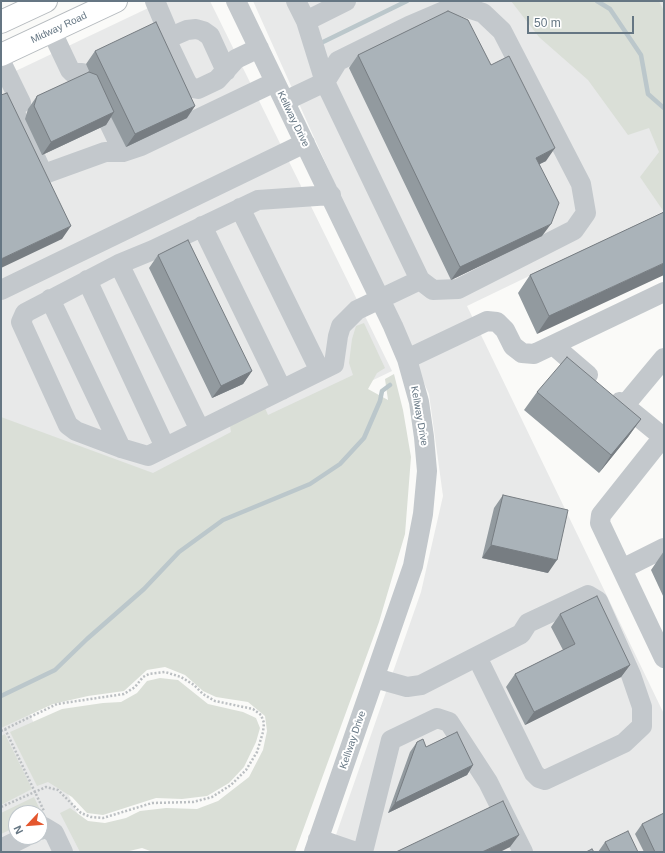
<!DOCTYPE html>
<style>
body{margin:0}
#map{position:relative;width:665px;height:853px;overflow:hidden;background:#fafaf8;font-family:Helvetica,sans-serif}
canvas{display:block}
.frame{position:absolute;inset:0;border:2px solid #657683;pointer-events:none}
.north{position:absolute;left:8px;top:805px;width:40px;height:40px;box-sizing:border-box;background:#fff;border:1px solid #c1c8cd;border-radius:50%;rotate:244deg;font-size:11px;font-weight:700;line-height:16px;text-align:center;color:#657683}
.north::after{content:'';display:block;margin:auto;width:14px;height:18px;background:#e4572e;clip-path:polygon(50% 0,100% 100%,50% 72%,0 100%)}
.scale{position:absolute;left:527px;top:16px;width:107px;height:18px;box-sizing:border-box;border:2px solid #657683;border-top:0;padding-left:5px;font-size:12px;line-height:14px;white-space:nowrap;color:#657683;-webkit-text-stroke:3px #fff;paint-order:stroke}
</style>
<div id="map">
<canvas width="665" height="853"></canvas>
<div class="frame"></div>
<div class="north">N</div>
<div class="scale">50 m</div>
</div>
<script>
const context = document.querySelector('canvas').getContext('2d');
context.lineJoin = 'round';
function paint(path, color) {
  context.fillStyle = color;
  context.fill(path, 'evenodd');
}
function toPath(rows) {
  const path = new Path2D();
  for (const r of rows) {
    path.moveTo(r[0], r[1]);
    for (let i = 2; i < r.length; i += 2) path.lineTo(r[i], r[i + 1]);
  }
  return path;
}
function strokePath(path, color, width, dash) {
  context.strokeStyle = color;
  context.lineWidth = width;
  context.lineCap = dash ? 'butt' : 'round';
  context.setLineDash(dash || []);
  context.stroke(path);
}
function drawText(font, color, halo, rows, align = 'center') {
  context.font = font + ' Helvetica,sans-serif';
  context.lineWidth = 4;
  context.setLineDash([]);
  context.textBaseline = 'middle';
  context.strokeStyle = halo;
  context.fillStyle = color;
  for (const [text, x, y, turn = 0] of rows) {
    context.save();
    context.translate(x, y);
    context.rotate((+turn || 0) * Math.PI / 180);
    context.textAlign = isNaN(turn) ? turn : align;
    if (halo) context.strokeText(text, 0, 0);
    context.fillText(text, 0, 0);
    context.restore();
  }
}
paint(toPath([
 [163,1,210,1,392,371,1,559,1,78],
 [253,1,664,1,664,211,467,306,664,714,664,852,330,852,421,592,443,496,429,394],
 [1,655,96,852,1,852],
 [16,813,40,813,40,837,16,837]
]), '#e8e9e9');
paint(toPath([
 [511,1,659,1,664,11,664,212,640,177,659,152,649,128,628,135,588,80,539,37],
 [364,323,385,368,377,373,368,389,388,400,385,379,394,374,403,410,411,457,405,534,379,622,295,852,153,852,142,848,125,852,80,852,60,813,70,808,88,821,105,823,126,818,140,811,166,808,197,809,218,801,249,777,263,750,267,731,265,716,248,702,216,697,203,691,185,675,165,667,147,670,124,691,88,696,53,704,1,728,1,417,153,473,231,432,230,426,265,408,268,415,353,375,349,363,352,339,356,326],
 [160,678,178,680,208,704,243,712,256,718,260,728,256,742,244,767,229,783,207,796,182,799,156,798,103,815,87,813,72,797,48,782,37,786,10,732,62,709,103,703,121,702,137,693,147,681],
 [5,734,32,789,1,805,1,736],
 [34,797,42,814,16,813,16,827,1,834,1,813]
]), '#dadfd7');
strokePath(toPath([
 [597,1,610,9,641,55,648,94,664,108],
 [323,42,407,1],
 [1,696,55,670,87,639,144,589,179,552,223,520,310,484,340,464,364,438,380,401,382,391,390,385]
]), '#bbc7cb', 4.5);
const major = toPath([
 [1,22,46,1],
 [1,55,116,1]
]);
strokePath(major, '#b5babe', 24);
strokePath(toPath([
 [5,729,44,811],
 [1,731,57,704,124,694,135,687,143,677,149,674,165,672,181,677,194,685,203,694,215,701,253,709,261,715,264,723,263,732,257,752,246,770,231,785,212,797,193,802,152,803,103,818,91,817,81,813,58,790,46,787,1,807]
]), '#bbbfc2', 2.5, [2, 2]);
strokePath(toPath([
 [155,1,166,27,166,39,187,83,192,88,198,89,217,80,236,59,259,48],
 [236,1,393,326,407,359,419,402,424,437,427,471,423,514,413,566,314,852],
 [306,21,346,1],
 [52,32,70,70,73,73,82,73,87,77,123,152],
 [166,39,187,30,196,29,203,31,210,36,226,71],
 [1,62,21,103,15,106,15,113,42,172,47,173,105,152,123,152,141,146,275,82],
 [285,101,325,82,306,21,296,1],
 [331,195,258,200,153,250,119,264,25,313,21,322,68,425,76,431,121,448,148,456,334,364,338,336,341,326,357,310,420,280,433,290,458,289,574,230,586,213,581,184,502,31,483,13,458,5,409,26,338,61,325,82,420,280],
 [240,208,320,371],
 [202,226,282,390],
 [119,264,200,430],
 [87,280,165,447],
 [1,290,305,143],
 [50,299,121,448],
 [553,345,588,375],
 [407,359,487,321,497,322,505,330,513,346,522,353,534,354,664,292],
 [620,402,663,437,601,515,600,523,664,658],
 [624,406,664,358],
 [622,569,664,548],
 [375,678,407,687,421,685,521,634,528,623,588,595,598,601,631,675,642,707,642,726,624,743,545,780,539,778,534,773,477,657],
 [40,830,44,827,54,833,63,852],
 [318,839,356,852],
 [1,849,25,837],
 [363,852,391,740,437,718,449,722,488,782,523,852]
]), '#c3c8cc', 20);
strokePath(major, '#fff', 22);
paint(toPath([
 [95,51,187,118,126,147,111,117,106,125,42,155,25,119,28,109,37,96,90,73,86,64],
 [358,55,491,65,546,161,540,164,542,236,451,280,349,68],
 [664,212,537,334,518,293,530,275],
 [158,255,252,371,243,384,212,398,149,268],
 [537,392,641,419,628,437,599,473,524,410],
 [503,495,548,573,482,558,494,508],
 [664,551,664,598,651,570],
 [560,614,630,665,621,677,525,725,506,687,515,674,563,650,551,627],
 [417,742,426,747,473,765,467,775,388,813,410,752],
 [642,824,664,852,644,852,635,834],
 [605,842,638,852,598,852]
]), '#929a9f');
paint(toPath([
 [195,106,187,118,126,147,135,134],
 [114,112,106,125,42,155,51,142],
 [555,148,546,161,527,170,536,158],
 [551,224,542,236,451,280,460,267],
 [71,226,62,239,1,268,1,259],
 [664,263,664,275,537,334,549,316],
 [252,371,243,384,212,398,221,386],
 [641,419,628,437,599,473,611,455],
 [491,545,557,560,548,573,482,558],
 [630,665,621,677,525,725,534,712],
 [473,765,467,775,388,813,395,803],
 [519,835,510,847,500,852,482,852]
]), '#777d82');
const building = toPath([
 [448,11,468,20,491,65,509,56,555,148,536,158,559,203,551,224,460,267,358,55,448,11],
 [156,22,195,106,135,134,95,51,156,22],
 [89,72,97,75,114,112,51,142,34,106,37,96,89,72],
 [7,93,71,226,1,259,1,95,7,93],
 [664,212,664,263,549,316,530,275,664,212],
 [188,240,252,371,221,386,158,255,188,240],
 [567,357,641,419,611,455,537,392,567,357],
 [503,495,568,510,557,560,491,545,503,495],
 [597,596,630,665,534,712,515,674,575,644,560,614,597,596],
 [457,732,473,765,395,803,417,742,423,739,426,747,457,732],
 [503,801,519,835,482,852,396,852,503,801],
 [664,813,664,852,655,852,642,824,664,813],
 [628,831,638,852,610,852,605,842,628,831],
 [592,849,594,852,586,852,592,849]
]);
paint(building, '#aab3b9');
strokePath(building, '#777d82', 1);
drawText('10px', '#657683', '#fff', [
 ["Midway Road",59,28,-25],
 ["Kellway Drive",293,119,64],
 ["Kellway Drive",419,416,80],
 ["Kellway Drive",353,740,-71]
]);
</script>
